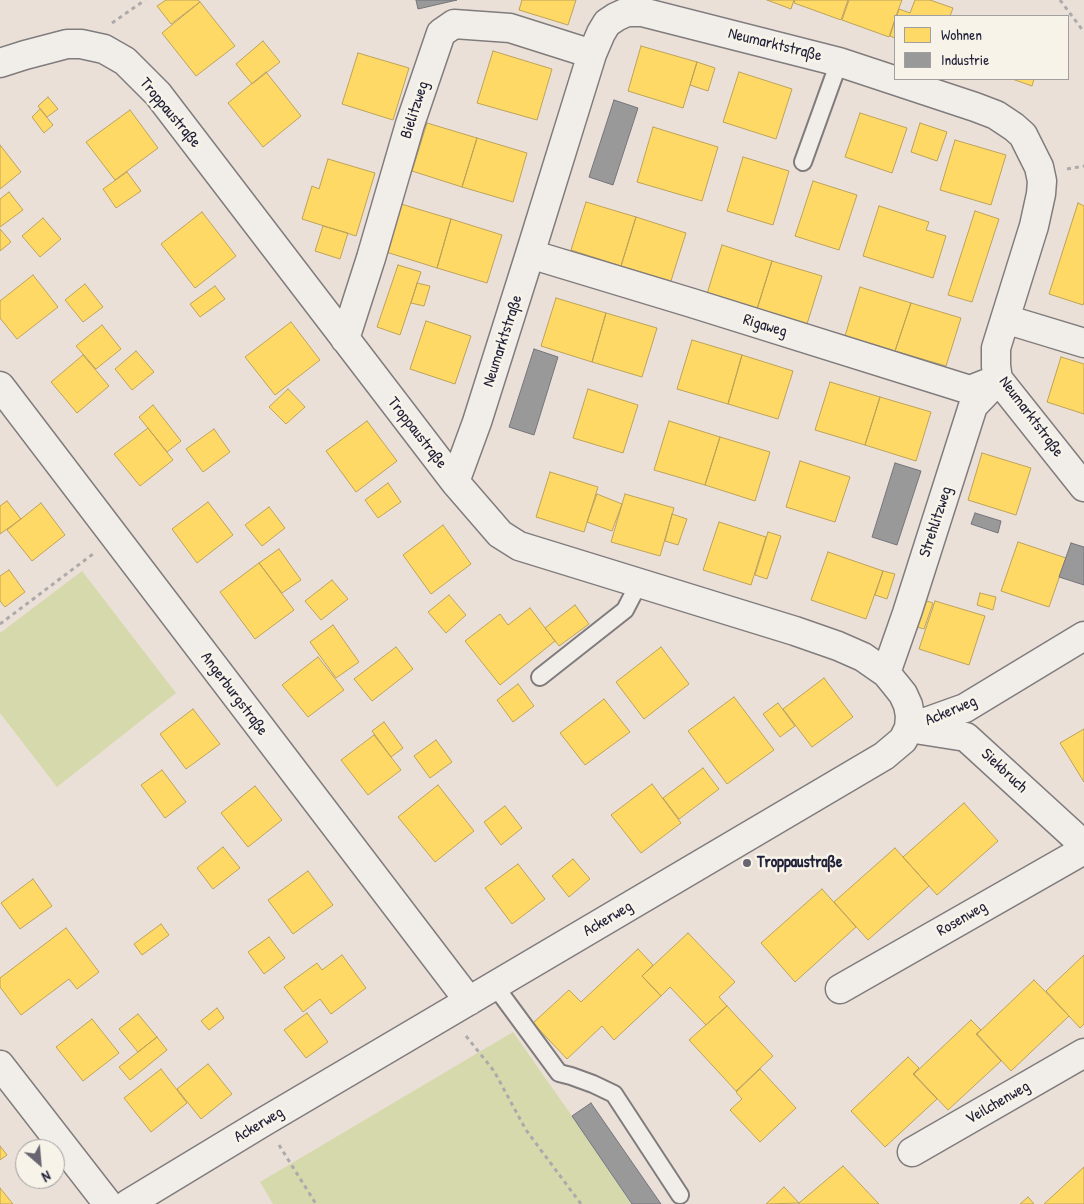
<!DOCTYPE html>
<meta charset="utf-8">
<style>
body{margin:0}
#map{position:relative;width:1084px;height:1204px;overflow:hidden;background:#eae0d8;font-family:"Patrick Hand",sans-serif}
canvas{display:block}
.legend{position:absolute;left:894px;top:15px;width:175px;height:65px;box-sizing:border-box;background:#f7f3e8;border:1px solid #a29fa3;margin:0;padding:6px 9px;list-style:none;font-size:15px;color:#22223b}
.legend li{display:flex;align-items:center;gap:10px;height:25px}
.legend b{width:25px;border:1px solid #a29fa3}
.north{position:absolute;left:15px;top:1139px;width:50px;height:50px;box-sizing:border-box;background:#f7f3e8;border:1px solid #a29fa3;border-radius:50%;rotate:153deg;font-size:14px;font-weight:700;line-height:20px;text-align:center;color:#22223b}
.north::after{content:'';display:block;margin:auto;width:18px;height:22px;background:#686472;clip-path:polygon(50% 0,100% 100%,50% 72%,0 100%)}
</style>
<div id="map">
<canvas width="1084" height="1204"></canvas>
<ul class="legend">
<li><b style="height:14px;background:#ffd966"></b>Wohnen</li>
<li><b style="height:14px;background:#999"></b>Industrie</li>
</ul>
<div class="north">N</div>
</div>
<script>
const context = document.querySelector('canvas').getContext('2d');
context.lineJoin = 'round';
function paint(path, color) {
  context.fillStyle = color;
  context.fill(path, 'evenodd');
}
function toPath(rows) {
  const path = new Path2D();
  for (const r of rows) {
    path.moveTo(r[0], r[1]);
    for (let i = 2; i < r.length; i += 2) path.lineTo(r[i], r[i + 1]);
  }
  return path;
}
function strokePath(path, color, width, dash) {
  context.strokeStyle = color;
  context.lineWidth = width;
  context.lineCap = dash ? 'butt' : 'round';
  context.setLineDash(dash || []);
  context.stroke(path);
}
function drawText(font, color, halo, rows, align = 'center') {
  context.font = font + ' "Patrick Hand",sans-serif';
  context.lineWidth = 5;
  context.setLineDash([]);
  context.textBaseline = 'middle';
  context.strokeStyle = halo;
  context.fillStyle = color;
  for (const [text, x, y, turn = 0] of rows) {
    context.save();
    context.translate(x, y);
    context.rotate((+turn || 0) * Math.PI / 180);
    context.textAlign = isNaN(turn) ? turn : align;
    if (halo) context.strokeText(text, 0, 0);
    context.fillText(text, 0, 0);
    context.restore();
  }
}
paint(toPath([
 [82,571,176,693,57,787,0,713,0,633],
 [513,1032,572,1116,631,1204,273,1204,260,1182]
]), '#d5d9ab');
const homes = toPath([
 [166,0,198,0,200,2,171,24,157,6,166,0],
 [522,0,576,0,568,25,519,10,522,0],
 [767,0,794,0,791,9,767,0],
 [795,0,848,0,841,20,794,3,795,0],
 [849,0,902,0,896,16,895,16,895,19,889,37,842,20,849,0],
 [915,0,930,0,953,8,950,16,897,16,899,9,910,13,915,0],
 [200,2,235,46,196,76,162,33,200,2],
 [895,20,895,38,890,36,895,20],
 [263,41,280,62,252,84,236,64,263,41],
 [641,46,697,62,683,108,628,91,641,46],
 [493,51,552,69,537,120,477,103,493,51],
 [358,53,409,68,393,120,342,104,358,53],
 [697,62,715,68,708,91,690,85,697,62],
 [266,72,301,116,263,147,228,103,266,72],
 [739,72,792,89,776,139,723,122,739,72],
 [1012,79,1034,79,1032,86,1012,79],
 [48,97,58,109,47,117,38,106,48,97],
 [40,109,53,125,44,133,32,117,40,109],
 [130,110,158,148,115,180,86,142,130,110],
 [860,113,907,128,892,173,845,157,860,113],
 [427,123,477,138,462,187,412,171,427,123],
 [920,123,947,132,937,161,911,152,920,123],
 [653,127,718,147,702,201,637,182,653,127],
 [477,138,527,153,513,202,462,187,477,138],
 [955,140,1006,155,991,205,940,190,955,140],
 [0,145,21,172,0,189,0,145],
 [743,157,789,171,773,225,727,211,743,157],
 [328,159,375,173,356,236,302,219,312,186,319,189,328,159],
 [127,172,141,191,116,208,103,189,127,172],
 [813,181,857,195,839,250,795,236,813,181],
 [9,192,23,210,0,227,0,199,9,192],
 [586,202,636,217,621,266,571,250,586,202],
 [1078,203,1084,206,1084,302,1083,305,1049,294,1078,203],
 [401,204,451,219,437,268,386,252,401,204],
 [879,206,929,222,926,230,946,236,933,278,863,256,879,206],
 [975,211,999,219,972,302,948,295,975,211],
 [202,212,236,256,195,288,161,244,202,212],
 [636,217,686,233,671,281,621,266,636,217],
 [43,218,61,239,40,257,22,236,43,218],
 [451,219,502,235,487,283,437,268,451,219],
 [323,226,348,233,340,259,315,251,323,226],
 [0,229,11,242,0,251,0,229],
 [722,245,772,261,757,309,707,294,722,245],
 [772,261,822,276,807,324,757,309,772,261],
 [398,265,421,272,400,335,377,327,398,265],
 [33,275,58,307,17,339,0,318,0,301,33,275],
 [417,283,430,286,424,306,411,303,417,283],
 [85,284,103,307,83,322,65,300,85,284],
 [215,286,225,299,200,317,190,304,215,286],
 [860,287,911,303,895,351,845,336,860,287],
 [556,298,606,313,592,362,541,346,556,298],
 [911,303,961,318,946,366,895,351,911,303],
 [606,313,657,328,642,377,592,362,606,313],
 [426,321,471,336,455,384,410,369,426,321],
 [291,322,320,360,275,395,245,357,291,322],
 [102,325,121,349,96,369,76,346,102,325],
 [692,340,742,355,728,404,677,389,692,340],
 [136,351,154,372,132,390,115,369,136,351],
 [83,355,109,386,77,413,51,382,83,355],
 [742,355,793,371,778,419,728,404,742,355],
 [1061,357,1084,364,1084,414,1047,402,1061,357],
 [830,382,880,397,865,445,815,430,830,382],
 [288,389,305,407,286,424,269,407,288,389],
 [588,389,638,405,623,453,573,438,588,389],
 [880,397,931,412,916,461,865,445,880,397],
 [153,405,181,441,167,452,139,417,153,405],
 [367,421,397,461,356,492,326,451,367,421],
 [669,421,720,437,705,485,654,470,669,421],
 [148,428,173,460,140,486,114,454,148,428],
 [214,429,230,452,203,472,186,449,214,429],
 [720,437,770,452,755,501,705,485,720,437],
 [982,453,1031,468,1016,515,968,500,982,453],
 [800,461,850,477,835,522,786,507,800,461],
 [550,472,598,487,584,532,536,517,550,472],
 [388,483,401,502,378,518,365,500,388,483],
 [597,494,622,504,612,531,587,522,597,494],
 [625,494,674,508,660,556,611,542,625,494],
 [7,501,21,519,0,534,0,506,7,501],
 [208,502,233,535,197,563,172,529,208,502],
 [41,503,65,535,32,561,7,530,41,503],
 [269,507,285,528,262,546,245,525,269,507],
 [672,514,687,519,678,545,665,541,672,514],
 [719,522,766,537,751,585,703,570,719,522],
 [443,525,471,564,431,594,403,555,443,525],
 [768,532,781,536,767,579,755,575,768,532],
 [1018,542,1066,558,1049,607,1001,591,1018,542],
 [279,549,301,580,282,593,259,563,279,549],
 [828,552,883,571,866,619,811,600,828,552],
 [259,563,294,610,255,639,220,592,259,563],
 [9,570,25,592,5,607,0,601,0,576,9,570],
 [883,571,895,574,887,599,875,595,883,571],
 [332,580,348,599,321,620,305,601,332,580],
 [980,593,996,597,993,610,977,605,980,593],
 [449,595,466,615,446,633,428,612,449,595],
 [920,599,933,603,924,629,911,625,920,599],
 [935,601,985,616,969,665,919,649,935,601],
 [575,605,589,624,559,646,545,628,575,605],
 [530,608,555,641,500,685,465,641,500,614,508,625,530,608],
 [333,625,359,662,336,678,310,642,333,625],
 [396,647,413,669,372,701,354,679,396,647],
 [661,647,689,684,644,719,616,682,661,647],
 [318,657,344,690,308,717,282,685,318,657],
 [824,678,853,717,812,747,783,709,824,678],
 [518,684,534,706,513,722,497,700,518,684],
 [734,697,774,750,727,784,688,731,734,697],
 [604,699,630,732,585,765,560,733,604,699],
 [778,703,795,726,780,737,763,714,778,703],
 [193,709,220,744,186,769,160,734,193,709],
 [384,722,403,748,391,757,372,731,384,722],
 [1084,729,1084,782,1060,743,1084,729],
 [374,735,401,770,368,795,341,760,374,735],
 [436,740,452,762,430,778,414,756,436,740],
 [703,768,719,789,679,819,663,798,703,768],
 [162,770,186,802,165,818,141,785,162,770],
 [652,784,681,823,641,853,611,815,652,784],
 [438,785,474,831,435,862,398,817,438,785],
 [255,786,282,820,248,847,221,813,255,786],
 [964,803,998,841,937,895,903,857,964,803],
 [505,806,522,828,501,845,484,822,505,806],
 [223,847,240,868,213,889,197,868,223,847],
 [895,848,929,886,868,940,834,902,895,848],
 [573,859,590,879,569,897,552,876,573,859],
 [518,864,545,899,512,924,485,888,518,864],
 [308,871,333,905,293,934,268,900,308,871],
 [33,879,52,906,20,929,1,903,33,879],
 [822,889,856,927,795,982,761,943,822,889],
 [161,924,169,935,142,955,134,944,161,924],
 [66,928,99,972,77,989,69,979,21,1015,0,987,0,978,66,928],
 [688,933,735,982,719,997,727,1006,706,1025,670,987,661,996,642,976,688,933],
 [269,937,285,958,264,974,248,952,269,937],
 [638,949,653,965,642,976,661,996,614,1040,602,1026,567,1059,533,1023,569,990,581,1002,638,949],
 [342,955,366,988,331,1014,320,999,303,1012,284,987,317,963,322,970,342,955],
 [1084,955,1084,1024,1080,1028,1046,991,1084,955],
 [1034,980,1069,1016,1011,1071,977,1034,1034,980],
 [727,1006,773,1056,736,1091,689,1040,727,1006],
 [217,1008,224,1018,209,1030,201,1021,217,1008],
 [307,1013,328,1042,306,1058,284,1030,307,1013],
 [138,1014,157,1037,138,1052,119,1029,138,1014],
 [92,1019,119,1053,83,1081,56,1047,92,1019],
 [971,1020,981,1030,976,1034,1001,1061,948,1110,914,1074,971,1020],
 [157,1037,167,1050,130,1080,119,1067,157,1037],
 [908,1057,919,1068,913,1074,937,1099,885,1147,851,1111,908,1057],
 [208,1064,232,1094,201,1119,177,1089,208,1064],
 [161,1069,187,1103,151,1132,124,1098,161,1069],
 [760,1069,796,1108,760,1142,730,1110,742,1099,736,1092,760,1069],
 [0,1146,7,1155,0,1160,0,1146],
 [843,1166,879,1204,799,1204,799,1203,843,1166],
 [1084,1167,1084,1204,1044,1204,1084,1167],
 [784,1187,799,1203,766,1204,784,1187],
 [0,1188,13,1204,0,1204,0,1188],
 [1028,1197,1034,1204,1020,1204,1028,1197]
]);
paint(homes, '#ffd966');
strokePath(homes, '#bda259', 1);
const industry = toPath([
 [416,0,457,0,418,9,416,0],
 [614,100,638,108,613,185,589,177,614,100],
 [534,349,558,357,534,435,509,427,534,349],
 [895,463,921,471,897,545,872,537,895,463],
 [975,513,1001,521,998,533,971,524,975,513],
 [1071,543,1084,547,1084,585,1059,577,1071,543],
 [591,1103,661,1204,632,1204,572,1116,591,1103]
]);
paint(industry, '#999');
strokePath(industry, '#75757d', 1);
const service = toPath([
 [803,162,839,62],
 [540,677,625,610,639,583],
 [495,986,559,1073,571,1076,593,1084,614,1094,680,1195]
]);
const minor = toPath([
 [0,63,25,55,67,44,81,44,104,49,125,61,158,94,455,482,500,534,519,546,795,631,838,646,863,657,886,673,895,684,903,694,908,705,910,716,909,728,903,740,884,756,265,1121,128,1204],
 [530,254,692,303,970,390,998,379],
 [1005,319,1084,343],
 [345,339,371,258,410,124,441,33,454,24,510,28,592,54],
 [0,386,469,1001],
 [455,482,477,422,530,254,592,54,601,33,607,23,616,17,627,12,642,12,839,62,975,107,996,115,1014,127,1023,135,1039,167,1042,181,1041,194,1034,226,996,348,996,366,998,379,1084,487],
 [886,673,907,613,973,406,996,382],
 [912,727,965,708,1084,636],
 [909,728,966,737,1084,845],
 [840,989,1084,850],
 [0,1065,108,1204],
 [912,1152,1084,1053]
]);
strokePath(service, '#807c7d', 20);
strokePath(minor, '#807c7d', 31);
strokePath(toPath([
 [1060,0,1084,32],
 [112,23,145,0],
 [1067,169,1084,166],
 [0,624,93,554],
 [466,1036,494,1071,526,1130,581,1204],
 [279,1145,316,1204]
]), '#acaaaa', 3, [4, 4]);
strokePath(service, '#f1eeea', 16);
strokePath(minor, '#f1eeea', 28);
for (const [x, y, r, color] of [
 [747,863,5,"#686472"]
]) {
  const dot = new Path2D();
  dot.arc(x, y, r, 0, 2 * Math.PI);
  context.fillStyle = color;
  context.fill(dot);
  strokePath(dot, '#f7f3e8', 2);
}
drawText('16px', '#22223b', '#f7f3e8', [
 ["Neumarktstraße",775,45,14],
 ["Bielitzweg",415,110,-72],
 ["Troppaustraße",170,113,50],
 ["Rigaweg",765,326,17],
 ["Neumarktstraße",503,341,-72],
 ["Neumarktstraße",1031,417,53],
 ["Troppaustraße",417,433,52],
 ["Strehlitzweg",936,522,-72],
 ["Angerburgstraße",234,694,53],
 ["Ackerweg",951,711,-23],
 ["Siekbruch",1004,771,43],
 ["Ackerweg",608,919,-31],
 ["Rosenweg",962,919,-30],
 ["Veilchenweg",998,1103,-30],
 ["Ackerweg",259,1125,-31]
]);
drawText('bold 16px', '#22223b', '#f7f3e8', [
 ["Troppaustraße",757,863]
], 'left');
</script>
